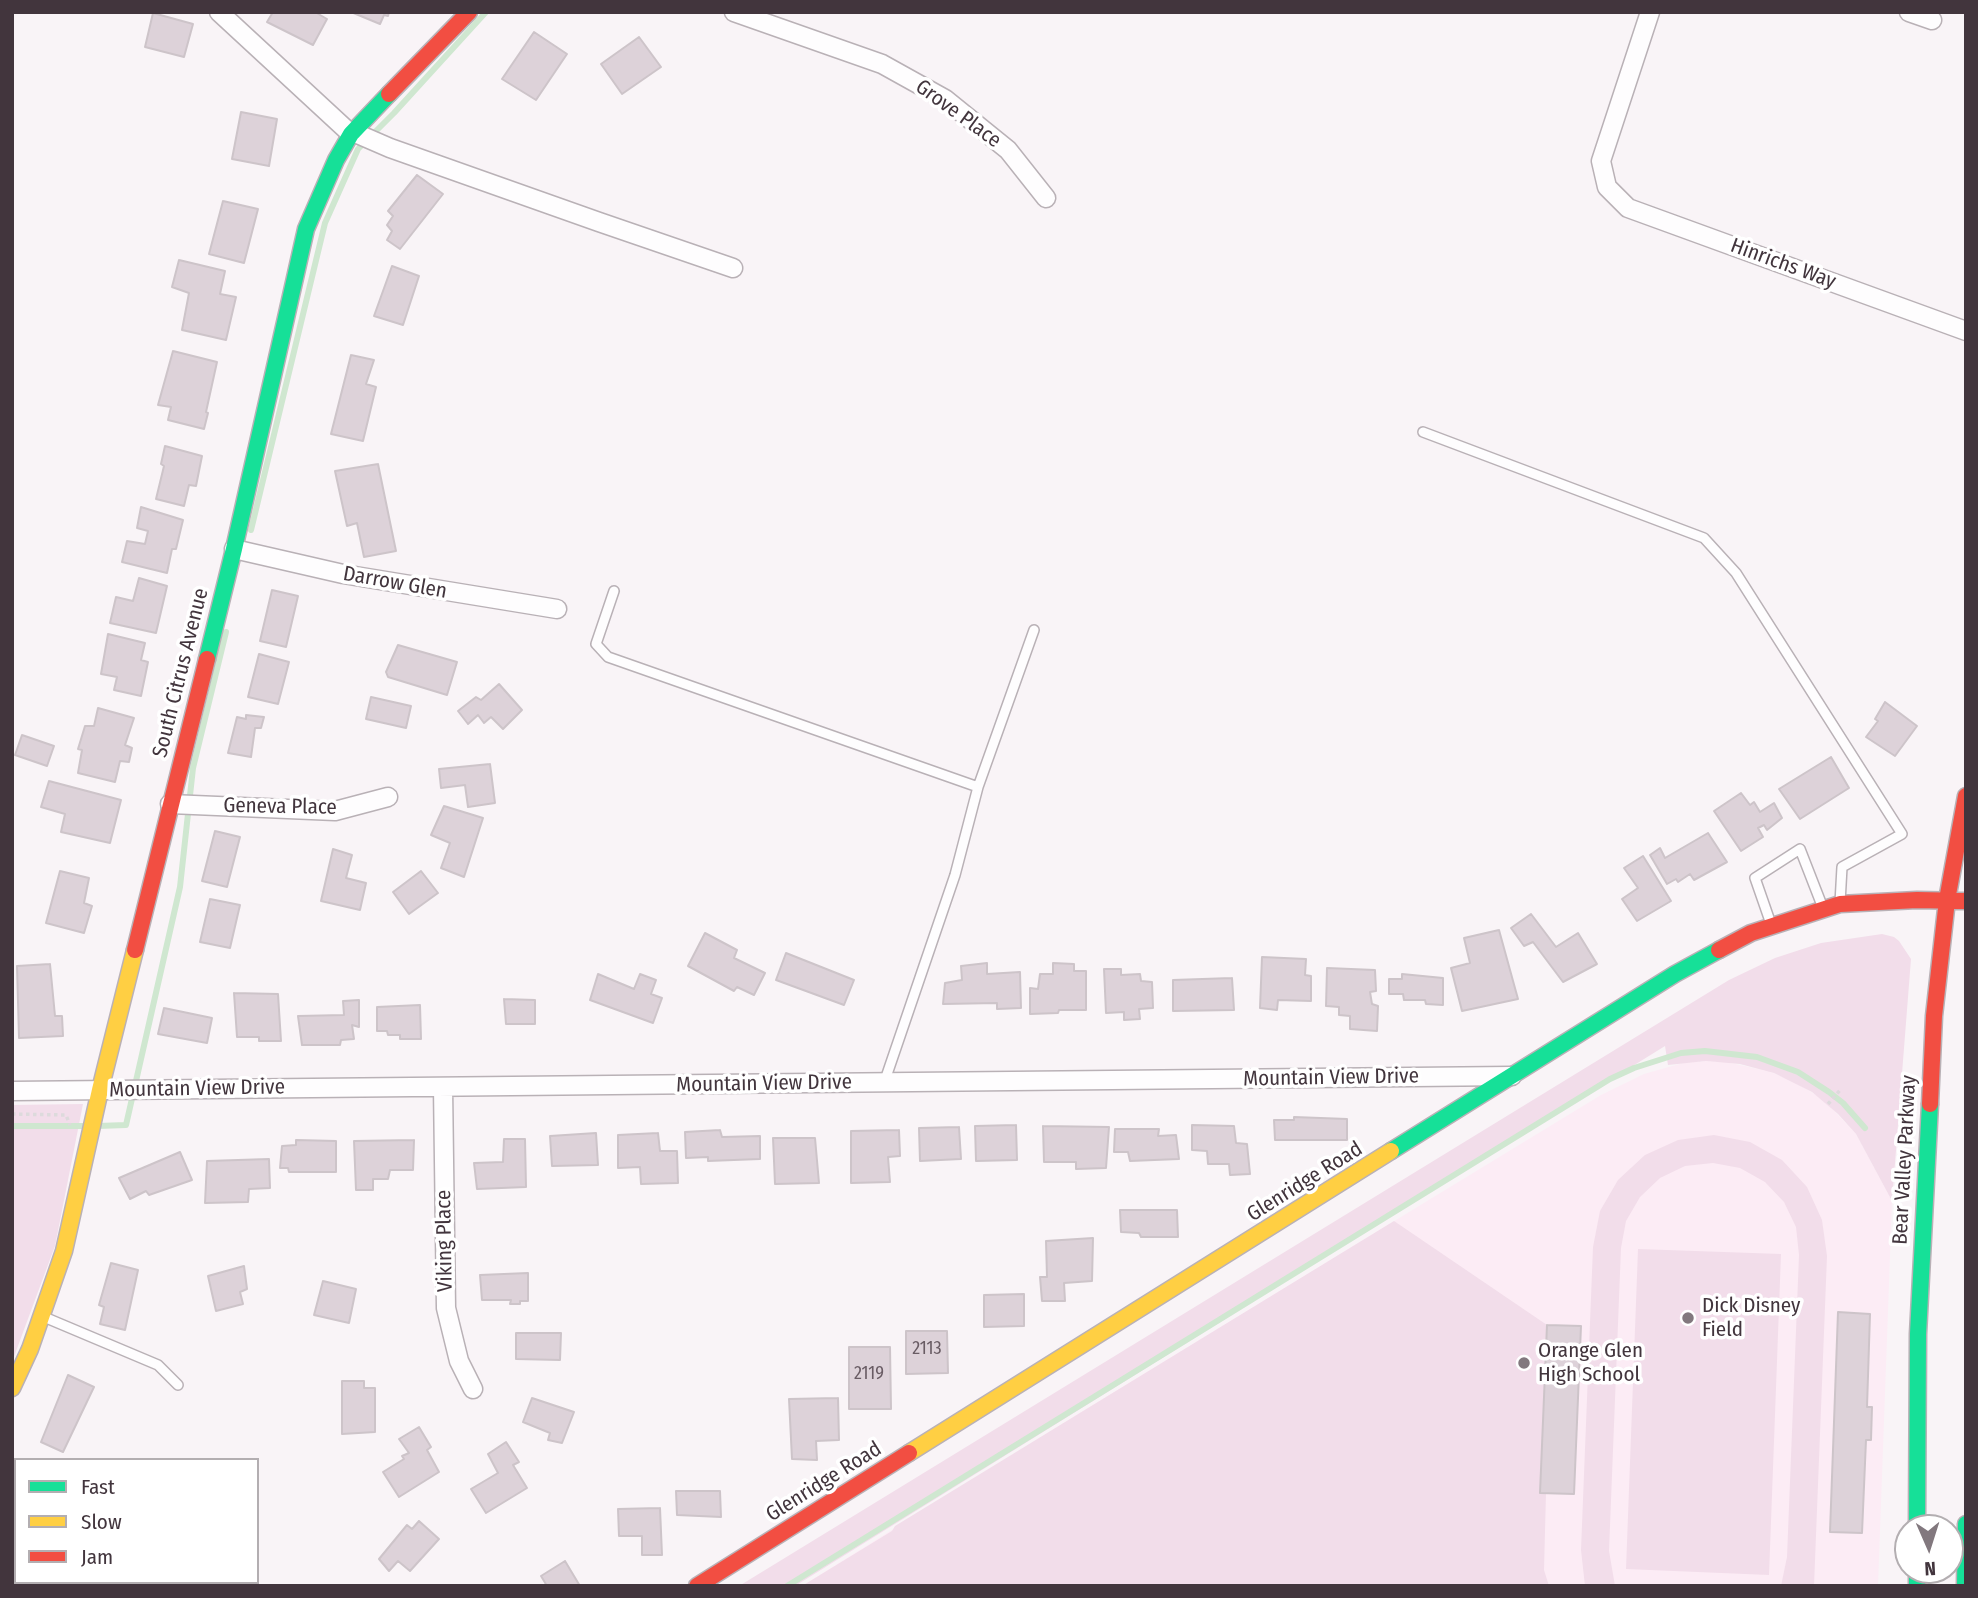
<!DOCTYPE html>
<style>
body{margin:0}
#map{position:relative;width:1978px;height:1598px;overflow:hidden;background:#f9f4f7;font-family:"Fira Sans Condensed",sans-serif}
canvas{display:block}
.frame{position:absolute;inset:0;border:14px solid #42353d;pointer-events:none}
.legend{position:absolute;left:14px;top:1458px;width:245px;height:126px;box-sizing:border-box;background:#fff;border:2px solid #b3aeb1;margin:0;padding:9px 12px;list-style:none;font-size:21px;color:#42353d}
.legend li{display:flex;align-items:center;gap:14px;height:35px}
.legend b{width:35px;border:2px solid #b3aeb1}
.north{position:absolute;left:1894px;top:1514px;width:70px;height:70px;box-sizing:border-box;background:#fff;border:2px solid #b3aeb1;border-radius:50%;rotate:177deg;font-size:19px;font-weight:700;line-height:28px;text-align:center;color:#42353d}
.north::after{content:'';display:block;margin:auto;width:24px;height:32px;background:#82787e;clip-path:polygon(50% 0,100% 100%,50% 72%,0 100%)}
</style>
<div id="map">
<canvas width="1978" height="1598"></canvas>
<div class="frame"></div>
<ul class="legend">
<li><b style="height:9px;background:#16e098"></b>Fast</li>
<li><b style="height:9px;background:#ffcf43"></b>Slow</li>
<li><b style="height:9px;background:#f24e42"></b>Jam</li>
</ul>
<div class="north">N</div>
</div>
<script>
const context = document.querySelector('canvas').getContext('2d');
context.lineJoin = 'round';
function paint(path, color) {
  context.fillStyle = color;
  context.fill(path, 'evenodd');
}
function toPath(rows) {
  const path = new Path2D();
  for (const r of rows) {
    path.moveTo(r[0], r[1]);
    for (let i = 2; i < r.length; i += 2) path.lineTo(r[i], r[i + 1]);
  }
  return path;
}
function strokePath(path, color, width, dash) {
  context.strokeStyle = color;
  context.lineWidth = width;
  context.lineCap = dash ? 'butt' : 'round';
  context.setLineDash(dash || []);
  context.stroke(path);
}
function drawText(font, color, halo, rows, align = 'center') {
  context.font = font + ' "Fira Sans Condensed",sans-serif';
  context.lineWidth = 7;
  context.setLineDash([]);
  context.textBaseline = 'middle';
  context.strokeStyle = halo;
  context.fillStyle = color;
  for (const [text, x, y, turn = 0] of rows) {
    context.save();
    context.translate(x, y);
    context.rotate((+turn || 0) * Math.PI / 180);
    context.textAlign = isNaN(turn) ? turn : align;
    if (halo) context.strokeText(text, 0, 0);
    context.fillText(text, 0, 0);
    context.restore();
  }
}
paint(toPath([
 [1706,1061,1726,1062,1768,1071,1793,1081,1824,1100,1856,1134,1892,1201,1878,1586,802,1586,1081,1412,1601,1095,1644,1074,1683,1063]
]), '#fcecf5');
paint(toPath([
 [1882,934,1894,937,1899,941,1911,959,1892,1201,1856,1134,1838,1114,1812,1092,1774,1073,1740,1064,1706,1061,1668,1065,1665,1046,795,1586,739,1586,1729,980,1775,958,1821,943],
 [83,1104,55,1246,12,1362,12,1105],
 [1714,1135,1750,1142,1782,1160,1807,1187,1822,1220,1827,1256,1814,1586,1781,1586,1787,1557,1799,1255,1796,1227,1784,1202,1765,1182,1740,1168,1713,1163,1685,1166,1660,1178,1640,1197,1626,1221,1621,1248,1609,1551,1615,1586,1585,1586,1581,1550,1593,1247,1600,1211,1618,1180,1645,1155,1678,1140],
 [1394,1221,1547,1325,1540,1492,1546,1493,1544,1570,1549,1586,802,1586,892,1531,895,1526],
 [1638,1249,1781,1254,1769,1575,1626,1569]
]), '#f2ddea');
strokePath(toPath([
 [251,530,325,223,358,149,394,113,486,12],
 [12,1126,87,1126],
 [98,1126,126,1125,180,887,193,768,226,632],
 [787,1586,1610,1079,1634,1068,1681,1053,1705,1051,1757,1057,1798,1072,1829,1092,1843,1103,1865,1128]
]), '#cfe7d0', 6);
const building = toPath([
 [273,12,315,12,327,19,313,45,267,22,273,12],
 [351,12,389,12,388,16,384,15,380,24,351,12],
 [153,13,193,24,184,57,145,47,153,13],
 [534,32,567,54,536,100,502,79,534,32],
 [639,37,661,67,622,94,601,64,639,37],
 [241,112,277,119,269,166,232,159,241,112],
 [417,175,443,194,400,249,387,240,392,231,387,225,393,216,388,211,417,175],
 [223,201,258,209,244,263,209,254,223,201],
 [179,260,225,271,220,294,236,297,226,340,182,330,189,293,172,287,179,260],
 [392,266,419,276,403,325,374,316,392,266],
 [173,351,217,362,206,412,208,413,204,429,168,420,171,407,158,405,173,351],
 [351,355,374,360,366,384,376,387,363,441,331,434,351,355],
 [165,446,202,456,196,486,189,485,184,506,156,499,164,466,161,464,165,446],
 [378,464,396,551,364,557,357,523,347,526,335,471,378,464],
 [141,507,183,520,176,549,172,549,167,573,122,562,127,541,145,544,148,531,137,528,141,507],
 [139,578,167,586,156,633,110,623,116,597,133,601,139,578],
 [272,590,298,596,286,647,260,641,272,590],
 [108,634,145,643,141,660,148,662,141,696,114,690,117,677,101,674,108,634],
 [398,645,457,662,447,695,388,677,386,672,398,645],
 [259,654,289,662,278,704,248,697,259,654],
 [499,684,522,710,503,729,491,717,484,723,478,715,468,724,458,711,476,697,481,700,499,684],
 [371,697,411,706,406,728,366,719,371,697],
 [1885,702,1917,726,1895,756,1866,737,1878,721,1875,719,1885,702],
 [98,708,134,718,125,745,132,748,129,762,120,761,115,782,78,773,82,750,78,749,85,726,94,726,98,708],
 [246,715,264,717,261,728,255,728,251,757,228,753,237,717,246,719,246,715],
 [22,735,54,746,47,766,15,755,22,735],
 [1831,757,1849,788,1800,819,1779,789,1831,757],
 [490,764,495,803,468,807,465,785,441,788,439,769,490,764],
 [49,781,121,800,110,843,61,832,65,814,41,807,49,781],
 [1741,793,1750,805,1754,802,1760,812,1774,803,1782,818,1767,830,1764,825,1758,828,1763,837,1741,851,1714,811,1741,793],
 [444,806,483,818,464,877,441,868,450,843,431,835,444,806],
 [215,831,240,837,227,887,202,881,215,831],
 [1708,833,1727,862,1694,880,1690,874,1678,882,1676,879,1667,884,1650,855,1660,848,1665,858,1708,833],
 [333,849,352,855,346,878,366,883,360,910,321,901,333,849],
 [1643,856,1671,901,1637,921,1622,899,1638,888,1624,868,1643,856],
 [60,871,89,878,84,903,92,906,84,933,46,923,60,871],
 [421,871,438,893,409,914,393,892,421,871],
 [210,899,240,905,230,948,200,942,210,899],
 [1531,914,1556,947,1578,933,1597,964,1563,982,1533,942,1524,946,1511,928,1531,914],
 [1499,930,1518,999,1462,1011,1451,968,1470,963,1464,938,1499,930],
 [705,933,737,950,734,958,765,973,754,995,737,987,734,991,688,966,705,933],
 [786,953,854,980,844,1005,776,980,786,953],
 [1262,957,1306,959,1305,975,1311,976,1311,1001,1278,1000,1277,1010,1260,1008,1262,957],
 [987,963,987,974,1020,972,1021,1008,997,1009,997,1003,943,1004,945,983,962,980,961,966,987,963],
 [1053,963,1074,964,1074,971,1086,971,1086,1010,1059,1010,1058,1013,1030,1014,1030,988,1038,989,1040,974,1053,974,1053,963],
 [50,964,55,1016,62,1016,63,1036,19,1038,17,966,50,964],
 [1327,968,1375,970,1376,991,1370,992,1372,1004,1378,1006,1377,1031,1350,1029,1350,1016,1339,1015,1339,1007,1326,1006,1327,968],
 [1104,969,1121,969,1121,975,1140,974,1141,981,1152,982,1153,1008,1139,1009,1140,1019,1124,1020,1124,1012,1106,1013,1104,969],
 [598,974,634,989,640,974,656,980,651,994,662,998,653,1023,590,1000,598,974],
 [1402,974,1443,978,1443,1005,1426,1004,1425,1000,1404,1000,1403,994,1389,994,1389,979,1402,979,1402,974],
 [1232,978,1234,1010,1173,1011,1173,980,1232,978],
 [234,993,278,994,281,1041,259,1041,259,1037,237,1037,234,993],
 [504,999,535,1000,535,1024,506,1024,504,999],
 [359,1000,359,1027,352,1025,354,1039,341,1040,340,1045,302,1045,298,1016,344,1015,343,1001,359,1000],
 [420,1005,421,1039,400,1039,400,1035,388,1035,387,1031,377,1031,377,1007,420,1005],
 [164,1008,212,1018,207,1043,158,1034,164,1008],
 [1294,1117,1347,1119,1347,1140,1275,1140,1274,1120,1294,1120,1294,1117],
 [1016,1125,1017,1160,976,1161,975,1126,1016,1125],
 [1192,1125,1234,1126,1236,1143,1247,1144,1250,1174,1230,1175,1229,1164,1208,1164,1207,1151,1192,1150,1192,1125],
 [1043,1126,1109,1127,1106,1168,1076,1169,1076,1162,1044,1162,1043,1126],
 [959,1127,961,1159,920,1161,919,1128,959,1127],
 [1115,1129,1159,1129,1158,1136,1176,1135,1179,1159,1130,1161,1128,1152,1114,1152,1115,1129],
 [720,1130,722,1137,760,1136,760,1159,708,1161,708,1157,686,1158,685,1132,720,1130],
 [899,1130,900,1156,888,1157,890,1182,851,1183,851,1131,899,1130],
 [596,1133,598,1165,552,1166,550,1136,596,1133],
 [658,1133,660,1151,677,1151,678,1183,641,1184,640,1167,618,1168,618,1135,658,1133],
 [773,1138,815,1138,819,1183,775,1184,773,1138],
 [504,1139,525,1139,526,1187,477,1189,474,1163,503,1162,504,1139],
 [296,1140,336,1141,336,1172,289,1172,288,1168,280,1168,282,1146,296,1145,296,1140],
 [414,1140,413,1170,390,1170,388,1179,373,1179,373,1190,356,1190,354,1141,414,1140],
 [180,1152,192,1180,149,1195,146,1191,130,1199,119,1178,180,1152],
 [269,1159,270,1188,249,1189,248,1202,205,1203,207,1161,269,1159],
 [1120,1210,1177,1210,1178,1237,1141,1237,1139,1233,1121,1232,1120,1210],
 [1093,1238,1092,1281,1064,1283,1065,1301,1042,1301,1040,1277,1047,1277,1046,1241,1093,1238],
 [111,1263,138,1270,125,1330,100,1324,104,1307,99,1305,111,1263],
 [244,1266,247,1289,240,1292,243,1304,216,1311,208,1276,244,1266],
 [528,1273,528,1301,520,1301,520,1304,510,1304,511,1300,482,1300,480,1275,528,1273],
 [323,1281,356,1289,349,1323,314,1315,323,1281],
 [1024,1294,1024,1326,984,1327,984,1295,1024,1294],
 [1838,1312,1870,1314,1867,1407,1872,1407,1871,1440,1866,1440,1862,1533,1830,1532,1838,1312],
 [1547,1325,1581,1326,1574,1494,1540,1493,1547,1325],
 [906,1331,947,1331,948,1373,906,1374,906,1331],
 [516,1333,561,1333,560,1360,516,1359,516,1333],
 [849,1347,890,1347,891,1409,849,1409,849,1347],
 [68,1375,94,1387,63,1452,41,1442,68,1375],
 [342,1381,364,1381,364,1388,375,1388,375,1432,342,1434,342,1381],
 [532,1398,574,1412,562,1443,548,1440,550,1433,523,1422,532,1398],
 [838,1398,839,1440,816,1441,817,1460,792,1459,789,1399,838,1398],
 [419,1427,431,1447,427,1450,439,1472,399,1497,383,1472,404,1459,402,1456,409,1453,399,1439,419,1427],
 [506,1442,519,1462,513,1465,527,1488,486,1513,471,1489,498,1473,488,1454,506,1442],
 [676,1491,720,1491,721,1517,677,1515,676,1491],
 [660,1508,662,1555,642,1555,642,1536,619,1536,618,1509,660,1508],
 [419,1521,439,1539,410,1571,398,1561,389,1571,379,1559,407,1525,412,1529,419,1521],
 [12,1534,16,1536,16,1581,14,1586,12,1534],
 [565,1561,580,1586,547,1586,541,1576,565,1561]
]);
paint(building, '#ddd2d9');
strokePath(building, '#cdc4c9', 2);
const lane = toPath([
 [1423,432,1704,538,1736,573,1902,834,1842,867,1840,903],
 [614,591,596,644,608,657,978,787],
 [1771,924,1755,878,1800,849,1823,908],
 [884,1083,955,875,978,787,1034,630],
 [44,1317,158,1365,178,1385]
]);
const street = toPath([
 [219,12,351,134],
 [734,12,882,64,945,99,1008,150,1046,198],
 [1650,12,1601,161,1607,187,1628,208,1966,331],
 [1909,12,1932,20],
 [353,132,390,148,599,222,733,268],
 [234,549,343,574,557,609],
 [170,804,335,811,388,797],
 [443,1087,446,1308,459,1361,473,1389],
 [12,1091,1512,1076]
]);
const fast = toPath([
 [207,659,234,549,306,229,336,160,351,134,389,94],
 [1391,1151,1675,974,1719,950],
 [1917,1528,1918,1334,1930,1104],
 [1917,1570,1917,1586],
 [1965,1586,1966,1524]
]);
const slow = toPath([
 [12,1388,30,1349,64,1251,100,1090,135,950],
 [909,1453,1391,1151]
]);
const jam = toPath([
 [389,94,469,12],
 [135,950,207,659],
 [1719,950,1751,933,1840,904,1917,900,1966,901],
 [1930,1104,1934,1016,1947,900,1966,796],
 [697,1586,909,1453]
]);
strokePath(lane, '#b9b1b6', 12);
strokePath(street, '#b9b1b6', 21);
strokePath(fast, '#b9b1b6', 19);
strokePath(slow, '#b9b1b6', 19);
strokePath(jam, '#b9b1b6', 19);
strokePath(toPath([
 [1828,1104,1841,1089],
 [12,1114,66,1115,70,1125]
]), '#dddadc', 3.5, [3.5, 3.5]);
strokePath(lane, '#fefdfe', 9);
strokePath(street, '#fefdfe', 18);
strokePath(fast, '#16e098', 16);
strokePath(slow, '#ffcf43', 16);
strokePath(jam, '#f24e42', 16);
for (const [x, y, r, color] of [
 [1688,1318,7,"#82787e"],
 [1524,1363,7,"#82787e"]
]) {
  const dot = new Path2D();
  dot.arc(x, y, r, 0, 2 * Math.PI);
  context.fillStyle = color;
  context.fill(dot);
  strokePath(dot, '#fff', 2.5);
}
drawText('18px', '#695c64', null, [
 ["2113",927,1349],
 ["2119",869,1374]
]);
drawText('21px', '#42353d', '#fff', [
 ["Grove Place",958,114,36],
 ["Hinrichs Way",1783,264,20],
 ["Darrow Glen",395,583,10],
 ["South Citrus Avenue",181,673,-76],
 ["Geneva Place",280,807,1],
 ["Mountain View Drive",1331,1078,-1],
 ["Mountain View Drive",764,1084,-1],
 ["Mountain View Drive",197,1089,-1],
 ["Bear Valley Parkway",1905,1160,-87],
 ["Glenridge Road",1305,1182,-32],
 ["Viking Place",445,1241,-91],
 ["Glenridge Road",824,1482,-32]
]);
drawText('21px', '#42353d', '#fff', [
 ["Dick Disney",1702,1306],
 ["Field",1702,1330],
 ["Orange Glen",1538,1351],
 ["High School",1538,1375]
], 'left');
</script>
